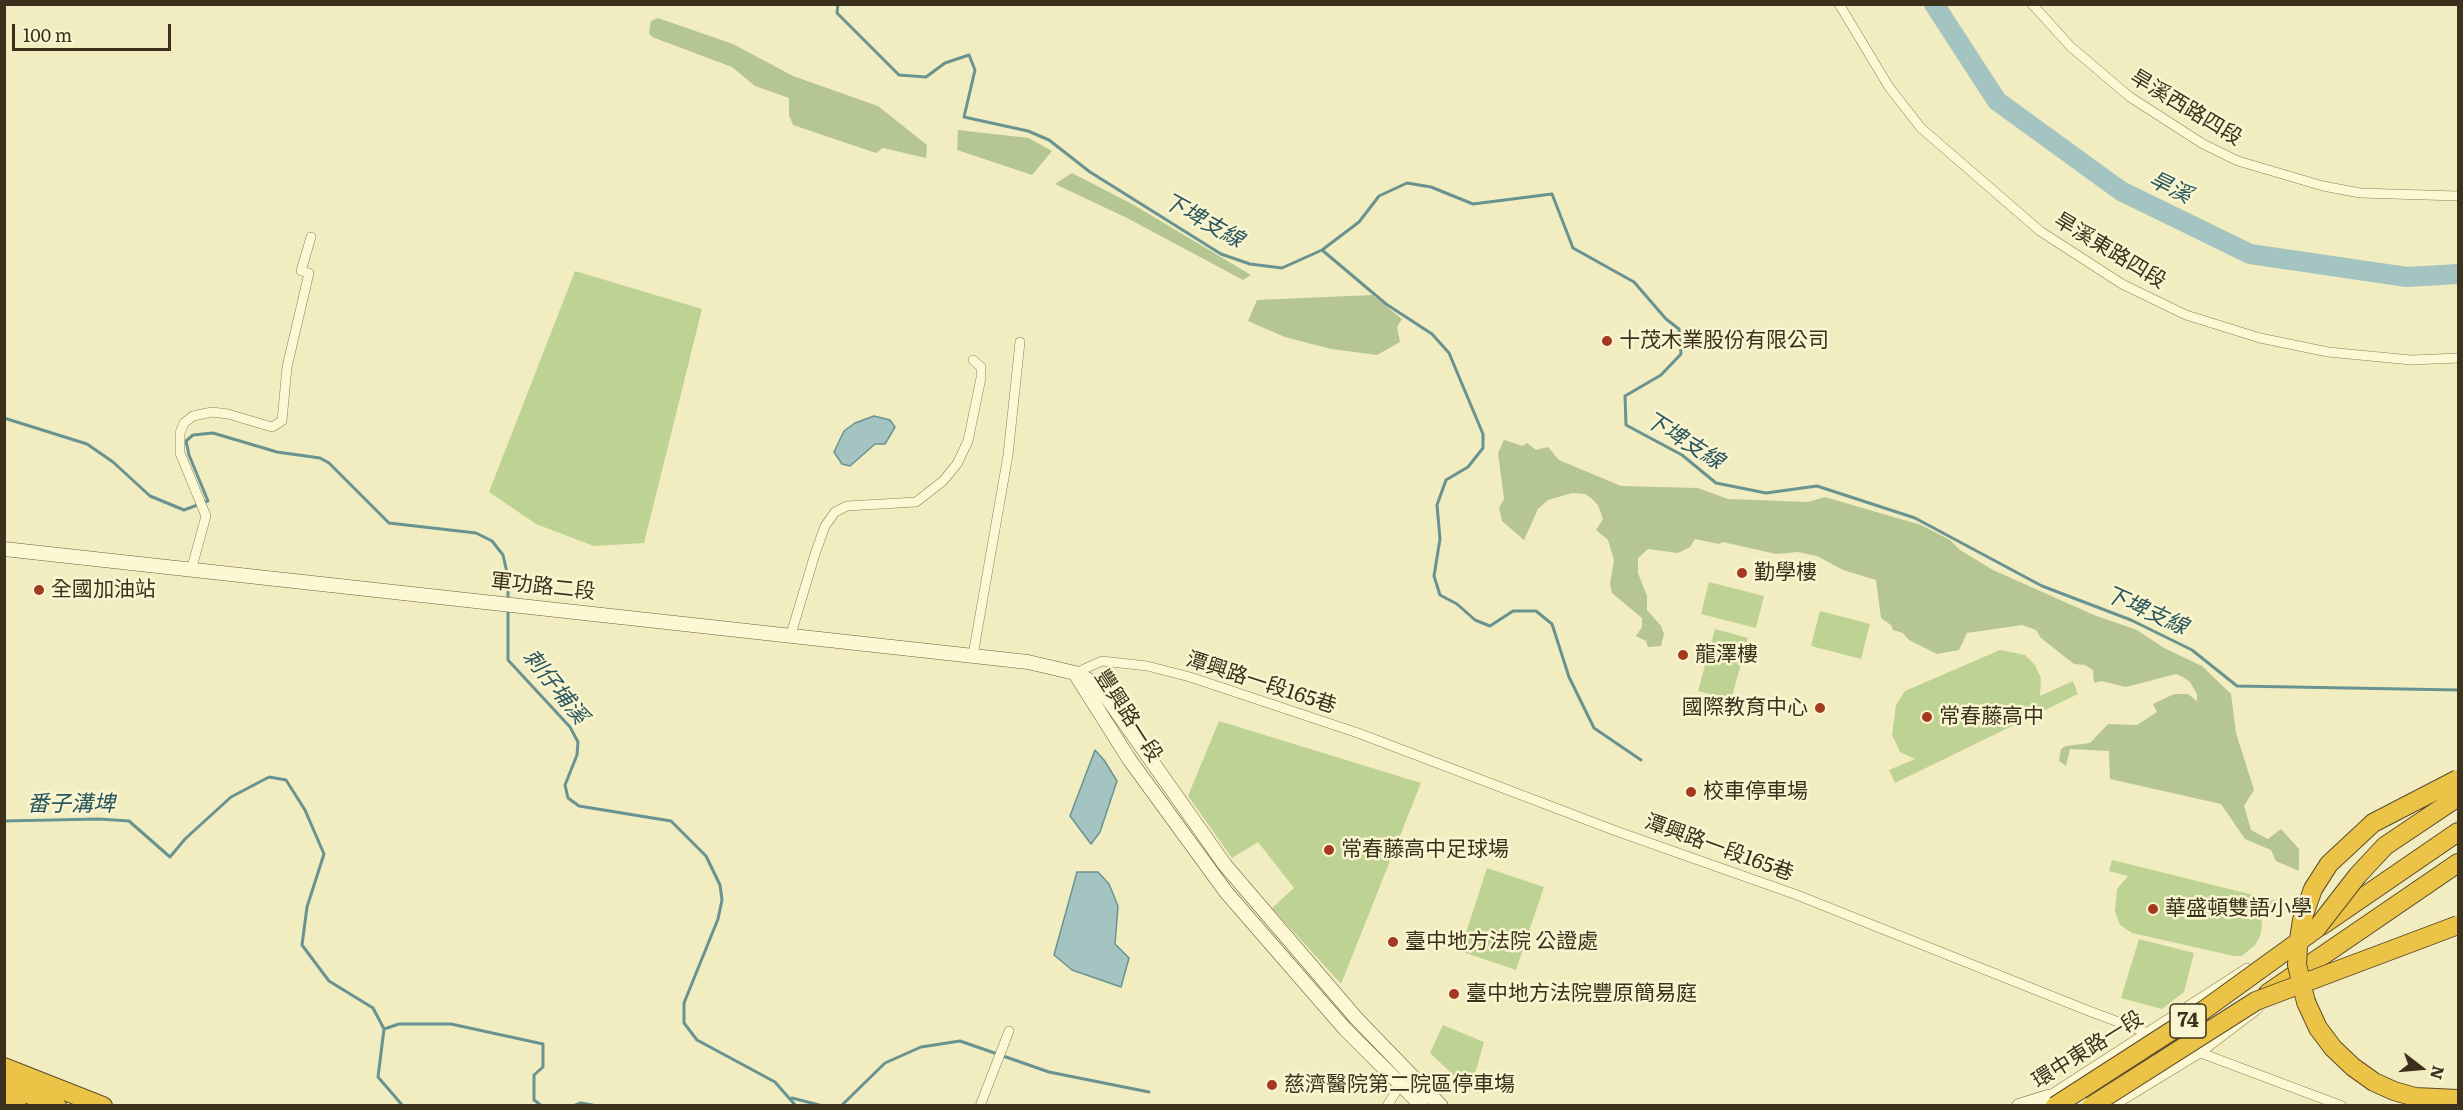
<!DOCTYPE html>
<meta charset="utf-8">
<style>
body{margin:0}
#map{position:relative;width:2463px;height:1110px;overflow:hidden;background:#f2edc0;font-family:Literata,serif}
canvas{display:block}
.frame{position:absolute;inset:0;border:6px solid #3b311c;pointer-events:none}
.north{position:absolute;left:2391px;top:1038px;width:60px;height:60px;-webkit-text-stroke:4px #f9f5d0;paint-order:stroke;rotate:106deg;font-size:16px;font-weight:700;line-height:24px;text-align:center;color:#3b311c}
.north::after{content:'';display:block;margin:auto;width:21px;height:27px;background:#3b311c;clip-path:polygon(50% 0,100% 100%,50% 72%,0 100%)}
.scale{position:absolute;left:12px;top:24px;width:159px;height:27px;box-sizing:border-box;border:3px solid #3b311c;border-top:0;padding-left:8px;font-size:18px;line-height:21px;white-space:nowrap;color:#3b311c;-webkit-text-stroke:4px #f9f5d0;paint-order:stroke}
</style>
<div id="map">
<canvas width="2463" height="1110"></canvas>
<div class="frame"></div>
<div class="north">N</div>
<div class="scale">100 m</div>
</div>
<script>
const context = document.querySelector('canvas').getContext('2d');
context.lineJoin = 'round';
function paint(path, color) {
  context.fillStyle = color;
  context.fill(path, 'evenodd');
}
function toPath(rows) {
  const path = new Path2D();
  for (const r of rows) {
    path.moveTo(r[0], r[1]);
    for (let i = 2; i < r.length; i += 2) path.lineTo(r[i], r[i + 1]);
  }
  return path;
}
function strokePath(path, color, width, dash) {
  context.strokeStyle = color;
  context.lineWidth = width;
  context.lineCap = dash ? 'butt' : 'round';
  context.setLineDash(dash || []);
  context.stroke(path);
}
function drawText(font, color, halo, rows, align = 'center') {
  context.font = font + ' Literata,"Noto Sans TC",serif';
  context.lineWidth = 5;
  context.setLineDash([]);
  context.textBaseline = 'middle';
  context.strokeStyle = halo;
  context.fillStyle = color;
  for (const [text, x, y, turn = 0] of rows) {
    context.save();
    context.translate(x, y);
    context.rotate((+turn || 0) * Math.PI / 180);
    context.textAlign = isNaN(turn) ? turn : align;
    if (halo) context.strokeText(text, 0, 0);
    context.fillText(text, 0, 0);
    context.restore();
  }
}
paint(toPath([
 [575,271,702,309,644,543,594,546,536,524,489,492],
 [1709,582,1764,596,1756,628,1701,614],
 [1820,611,1870,624,1861,659,1811,646],
 [1715,629,1748,638,1731,700,1698,691],
 [2000,650,2025,655,2035,665,2041,678,2040,696,2073,681,2078,694,1895,783,1889,770,1915,759,1900,752,1892,735,1896,705,1905,691],
 [1219,721,1421,783,1341,984,1272,908,1294,888,1258,842,1232,858,1188,796],
 [2112,860,2278,901,2275,912,2260,908,2262,926,2260,936,2256,944,2242,956,2234,956,2132,933,2120,925,2115,912,2117,889,2128,876,2109,871],
 [1487,868,1544,887,1516,970,1460,951],
 [2139,939,2194,953,2184,992,2162,1009,2121,998],
 [1443,1025,1484,1042,1470,1091,1430,1053]
]), '#bed293');
paint(toPath([
 [658,18,733,44,793,76,878,106,927,145,926,158,883,148,876,153,793,125,789,115,789,98,755,86,732,67,652,37,649,33,651,21],
 [958,130,1029,138,1052,151,1032,175,957,150],
 [1072,173,1132,204,1251,275,1243,280,1127,218,1055,184],
 [1372,295,1402,319,1397,327,1400,342,1377,355,1331,349,1285,337,1248,321,1257,300],
 [1504,440,1523,446,1527,443,1536,450,1548,447,1559,460,1621,486,1698,488,1728,499,1808,502,1825,497,1921,525,1950,540,1960,550,1993,570,2094,615,2137,630,2164,648,2202,666,2231,694,2236,733,2254,790,2244,806,2251,830,2268,839,2281,829,2299,849,2299,871,2276,861,2271,850,2245,839,2221,804,2110,779,2109,751,2070,749,2066,766,2059,761,2061,749,2066,746,2090,743,2108,724,2137,725,2157,712,2153,704,2174,694,2188,694,2197,701,2197,694,2190,682,2183,677,2176,674,2126,687,2102,681,2094,683,2093,670,2085,665,2074,664,2041,638,2036,630,2022,625,1967,633,1959,650,1937,654,1909,640,1903,633,1893,630,1891,625,1881,618,1876,580,1843,570,1817,556,1798,552,1776,554,1723,542,1719,544,1695,539,1690,547,1678,553,1648,549,1638,558,1638,573,1647,596,1647,610,1661,626,1664,634,1661,646,1648,647,1646,641,1636,636,1642,627,1642,618,1612,593,1610,584,1614,560,1608,540,1596,530,1603,519,1598,505,1591,498,1585,494,1572,493,1548,500,1538,509,1524,540,1502,521,1499,508,1504,499,1498,453]
]), '#b5c693');
const water = toPath([
 [874,416,890,420,895,427,885,444,875,444,850,466,842,464,834,452,844,431,855,423,874,416],
 [1095,750,1104,760,1117,781,1100,832,1091,844,1070,816,1095,750],
 [1077,872,1098,872,1109,884,1118,906,1115,944,1129,958,1121,987,1072,970,1054,955,1077,872]
]);
paint(water, '#a3c4c1');
strokePath(water, '#699391', 1.5);
strokePath(toPath([
 [838,4,837,13,899,75,926,77,945,63,969,55,975,70,964,117,1028,131,1049,140,1090,172,1221,254,1250,264,1282,268,1322,250,1359,222,1379,196,1407,183,1431,187,1473,204,1552,194,1573,248,1634,282,1666,319,1679,329,1681,354,1661,375,1625,396,1626,425,1682,455,1716,483,1766,493,1817,486,1915,518,2042,586,2131,620,2192,650,2237,686,2458,690],
 [1322,250,1386,304,1432,334,1449,353,1483,434,1483,448,1468,467,1446,480,1437,505,1440,539,1434,576,1440,595,1457,604,1475,620,1490,626,1513,611,1536,611,1552,624,1569,677,1594,728,1641,760],
 [4,418,87,444,113,462,150,496,184,510,208,501,189,455,186,441,193,435,213,433,277,452,320,458,329,463,389,523,476,533,492,541,503,555,508,577,508,599],
 [508,609,508,660,570,727,578,742,577,755,565,785,568,798,579,806,671,821,706,856,720,885,722,900,718,919,684,1003,684,1023,697,1040,775,1082,796,1106],
 [4,821,99,819,129,821,170,857,185,839,231,797,269,777,286,780,305,810,324,854,307,907,302,945,329,981,373,1008,384,1029,378,1077,403,1106],
 [384,1029,399,1024,451,1024,543,1044,543,1067,534,1075,534,1100,542,1106],
 [792,1098,823,1106],
 [573,1106,581,1103,597,1106],
 [841,1106,885,1063,921,1047,960,1041,1049,1072,1149,1092]
]), '#699391', 3);
strokePath(toPath([
 [1934,4,1997,101,2121,191,2250,254,2407,277,2458,274]
]), '#a3c4c1', 20);
const street = toPath([
 [1839,4,1889,87,1921,128,2040,231,2122,284,2186,315,2260,338,2328,352,2411,360,2458,358],
 [2032,4,2071,47,2130,97,2203,144,2238,161,2323,186,2360,193,2458,196],
 [192,567,206,516,180,453,180,433,184,423,193,416,212,412,228,414,272,427,282,421,287,367,309,273,301,271,311,237],
 [791,634,815,554,825,526,835,512,847,506,916,502,943,481,957,464,968,441,981,378,981,367,973,360],
 [973,655,1008,455,1020,342],
 [1075,673,1102,661,1147,666,1190,677,1358,733,1616,831,1797,895,2089,1011,2342,1106],
 [2044,1099,2247,968],
 [980,1106,1009,1031],
 [1387,1106,1402,1082],
 [2113,1106,2200,1053,2258,1009]
]);
const secondary = toPath([
 [4,549,1028,662,1075,673,1098,685,1225,865,1356,1018,1441,1106],
 [1076,675,1129,759,1226,892,1345,1029,1422,1106],
 [2019,1106,2048,1097]
]);
const highway = toPath([
 [2321,926,2458,832],
 [2268,993,2458,863],
 [2306,1002,2318,1028,2333,1048,2353,1067,2374,1082,2394,1091,2415,1097,2458,1099],
 [4,1067,103,1106],
 [4,1084,57,1106],
 [4,1101,17,1106]
]);
strokePath(street, '#8d7f56', 10);
strokePath(secondary, '#6f5f39', 15);
strokePath(highway, '#5b4b2b', 20);
strokePath(street, '#fcf8d4', 9);
strokePath(secondary, '#fcf8d4', 14);
strokePath(highway, '#ebc447', 18);
const highwayBridge = toPath([
 [2306,1002,2297,965,2298,946,2302,920,2313,889,2329,864,2373,823,2458,779],
 [2055,1106,2204,1010,2316,929,2358,875,2385,846,2458,797],
 [2091,1106,2256,1001,2458,925]
]);
strokePath(highwayBridge, '#5b4b2b', 20, []);
strokePath(highwayBridge, '#ebc447', 18);
for (const [x, y, r, color] of [
 [1607,341,6,"#a3391f"],
 [1742,573,6,"#a3391f"],
 [39,590,6,"#a3391f"],
 [1683,655,6,"#a3391f"],
 [1820,708,6,"#a3391f"],
 [1927,717,6,"#a3391f"],
 [1691,792,6,"#a3391f"],
 [1329,850,6,"#a3391f"],
 [2153,909,6,"#a3391f"],
 [1393,942,6,"#a3391f"],
 [1454,994,6,"#a3391f"],
 [1272,1085,6,"#a3391f"]
]) {
  const dot = new Path2D();
  dot.arc(x, y, r, 0, 2 * Math.PI);
  context.fillStyle = color;
  context.fill(dot);
  strokePath(dot, '#f9f5d0', 2);
}
for (const [x, y, w] of [
 [2188,1021,36]
]) {
  const box = new Path2D();
  box.roundRect(x - w / 2, y - 17, w, 34, 4.5);
  context.fillStyle = '#f9f5d0';
  context.fill(box);
  strokePath(box, '#3b311c', 1.5);
}
drawText('bold 20px', '#3b311c', null, [
 ["74",2188,1021]
]);
drawText('21px', '#3b311c', '#f9f5d0', [
 ["旱溪西路四段",2186,108,31],
 ["旱溪東路四段",2110,251,31],
 ["軍功路二段",543,587,6],
 ["潭興路一段165巷",1261,683,18],
 ["豐興路一段",1128,716,57],
 ["潭興路一段165巷",1719,848,20],
 ["環中東路一段",2088,1050,-32]
]);
drawText('21px', '#3b311c', '#f9f5d0', [
 ["十茂木業股份有限公司",1619,341],
 ["勤學樓",1754,573],
 ["全國加油站",51,590],
 ["龍澤樓",1695,655],
 ["國際教育中心",1808,708,"right"],
 ["常春藤高中",1939,717],
 ["校車停車場",1703,792],
 ["常春藤高中足球場",1341,850],
 ["華盛頓雙語小學",2165,909],
 ["臺中地方法院 公證處",1405,942],
 ["臺中地方法院豐原簡易庭",1466,994],
 ["慈濟醫院第二院區停車塲",1284,1085]
], 'left');
drawText('italic 22px', '#29565d', '#f9f5d0', [
 ["旱溪",2170,188,26],
 ["下埤支線",1203,221,29],
 ["下埤支線",1684,441,32],
 ["下埤支線",2146,611,24],
 ["刺仔埔溪",555,687,51],
 ["番子溝埤",71,805]
]);
</script>
